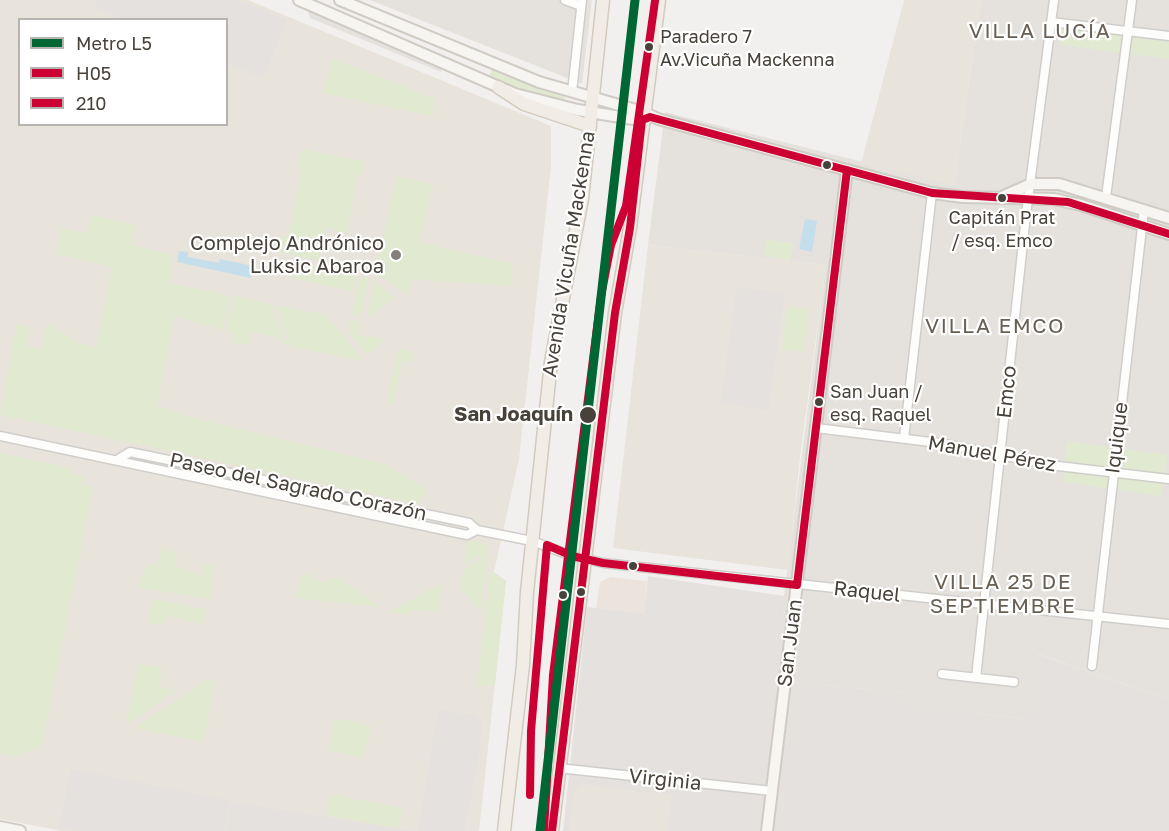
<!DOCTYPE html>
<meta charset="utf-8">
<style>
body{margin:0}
#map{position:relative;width:1169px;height:831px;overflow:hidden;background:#f2f0ee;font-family:"Golos Text",sans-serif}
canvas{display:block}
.legend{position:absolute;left:18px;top:18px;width:210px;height:108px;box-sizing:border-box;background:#fff;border:2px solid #b6b3b0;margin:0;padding:8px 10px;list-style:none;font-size:18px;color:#48423a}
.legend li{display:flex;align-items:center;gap:12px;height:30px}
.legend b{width:30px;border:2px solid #b6b3b0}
</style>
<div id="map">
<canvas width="1169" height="831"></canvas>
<ul class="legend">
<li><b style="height:8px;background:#063"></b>Metro L5</li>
<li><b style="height:8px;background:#c03"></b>H05</li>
<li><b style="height:8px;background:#c03"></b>210</li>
</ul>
</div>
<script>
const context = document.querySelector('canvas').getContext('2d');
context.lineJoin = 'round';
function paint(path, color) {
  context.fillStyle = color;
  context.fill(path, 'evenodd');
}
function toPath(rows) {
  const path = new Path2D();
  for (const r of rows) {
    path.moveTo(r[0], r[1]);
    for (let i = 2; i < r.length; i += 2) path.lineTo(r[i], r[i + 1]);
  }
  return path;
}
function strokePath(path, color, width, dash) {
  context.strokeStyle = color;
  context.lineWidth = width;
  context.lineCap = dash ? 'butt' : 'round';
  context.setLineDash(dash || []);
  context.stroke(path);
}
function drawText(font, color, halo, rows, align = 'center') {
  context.font = font + ' "Golos Text",sans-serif';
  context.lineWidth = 4.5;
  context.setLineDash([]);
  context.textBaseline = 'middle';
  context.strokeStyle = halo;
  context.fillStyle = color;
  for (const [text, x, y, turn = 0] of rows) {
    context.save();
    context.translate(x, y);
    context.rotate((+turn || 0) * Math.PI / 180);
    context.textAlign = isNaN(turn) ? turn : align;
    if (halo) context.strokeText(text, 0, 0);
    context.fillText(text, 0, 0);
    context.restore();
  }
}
paint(toPath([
 [370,0,592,0,582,84,562,76],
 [981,0,1169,0,1169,699,1038,654,1026,719,905,705,904,693,781,681,784,596,826,265,648,245,665,112,954,185]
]), '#e5e2dd');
paint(toPath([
 [610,577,647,581,644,613,596,608,600,582]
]), '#ece4dc');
paint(toPath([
 [648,576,784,596,782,681,904,693,906,705,1026,719,1037,654,1169,699,1169,831,563,831,587,607,644,613]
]), '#e4e1de');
paint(toPath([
 [0,0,248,0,551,126,551,166,519,459,494,572,506,581,479,831,62,831,0,819],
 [20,20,226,20,226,124,20,124],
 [904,0,981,0,954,185,861,164],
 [648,245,826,265,800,457,788,570,613,548],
 [583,784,672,795,667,831,569,831,574,790]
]), '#e8e3db');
paint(toPath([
 [1062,26,1169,39,1169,59,1059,45],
 [332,58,435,99,431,116,323,93],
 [493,68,565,97,564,103,549,101,488,78],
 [301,149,365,162,362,175,357,174,347,233,325,228,318,261,274,251,277,237,288,236,302,169,297,168],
 [396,176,432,184,420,243,511,263,511,286,412,279,408,294,375,274],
 [91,215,136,225,132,245,173,255,170,283,231,296,223,330,174,316,157,406,189,417,385,464,427,489,419,504,0,415,16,324,30,326,27,346,42,349,47,324,78,343,96,347,112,267,56,254,61,228,86,233],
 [766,240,793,243,790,260,764,256],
 [291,261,356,275,352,291,291,278,288,275],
 [360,276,369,278,361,316,352,314],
 [374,280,393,297,384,307,367,316],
 [234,296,271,304,288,346,281,344,281,338,251,332,248,345,232,342,234,335,226,332],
 [275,305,326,315,364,361,291,347],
 [787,306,809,309,804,352,782,349],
 [351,320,360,322,358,334,383,339,371,354,364,352,348,333],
 [398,349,414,352,412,362,402,361,393,405,386,404],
 [1067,441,1168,455,1161,496,1063,482],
 [0,453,71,468,70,473,83,476,82,484,93,487,42,745,17,757,0,753],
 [467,540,488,545,481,613,461,589,463,570,482,559,480,556,464,565],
 [162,548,177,553,174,565,202,576,205,564,213,566,212,599,138,588,148,564,156,566],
 [491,554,493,555,490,571,506,581,495,684,477,687],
 [302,574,310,575,321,583,337,577,380,607,295,598],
 [442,583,438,612,411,610,410,615,389,612],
 [152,599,206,609,203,624,166,616,164,626,148,623],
 [138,664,162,668,159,687,176,690,126,725],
 [203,679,215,682,203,742,134,728,202,684],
 [335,718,371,726,363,758,328,750],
 [330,794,402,808,398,826,396,828,326,815]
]), '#e1e9d1');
paint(toPath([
 [97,0,238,0,287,20,263,78,227,64,226,20,122,19,95,8],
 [307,8,442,64,441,72,310,18],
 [737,287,785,294,768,410,721,403],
 [438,710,477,716,482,724,479,756,464,831,418,831],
 [71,769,230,801,224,831,76,831,59,828],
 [231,802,411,831,226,831]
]), '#e4e1df');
paint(toPath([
 [805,219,817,221,812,252,799,249],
 [179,251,188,252,188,257,219,263,220,259,253,266,251,278,177,262]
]), '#c4deeb');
const street = toPath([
 [565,0,581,6],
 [1051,22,1169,36],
 [572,92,582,0],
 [1106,197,1132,0],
 [816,428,939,443,1058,466,1169,479],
 [0,436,467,535,477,530],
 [904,438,932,193],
 [117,460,130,452,469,523,477,530,532,541,572,556,603,563,1169,624],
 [1092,666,1144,210],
 [942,674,1014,682],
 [976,678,1026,215,1054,0],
 [558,768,772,791]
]);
const secondary = toPath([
 [299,0,515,94,578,110,626,118,642,120,650,117],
 [340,0,539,82,643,112,658,119,932,193,963,197,1054,199,1081,205,1169,234],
 [1004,196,1031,184,1059,184,1169,218],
 [0,827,20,831],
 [767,831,847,170]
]);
const primary = toPath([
 [498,87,524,104,590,126],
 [504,831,523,665,527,592,551,362,582,199,603,0],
 [552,831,615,313,630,228,659,0]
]);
strokePath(street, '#d0cecb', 11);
strokePath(secondary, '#d0ccc5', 14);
strokePath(primary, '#d2cbbe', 15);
strokePath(street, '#fdfdfc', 8);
strokePath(secondary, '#f7f5f1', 10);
strokePath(primary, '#f1ede6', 12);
strokePath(toPath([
 [530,795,531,731,547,545,572,556,603,563,797,585,847,170],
 [552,831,615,313,630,228,642,120,650,117,932,193,1068,202,1169,234]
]), '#c03', 8);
strokePath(toPath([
 [544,831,553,675,601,296,611,245,626,206,655,1]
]), '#c03', 8);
strokePath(toPath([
 [540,831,635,0]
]), '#063', 9);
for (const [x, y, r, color] of [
 [649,47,5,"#48423a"],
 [827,165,5,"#48423a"],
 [1002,198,5,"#48423a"],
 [396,255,6,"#847f79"],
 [819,402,5,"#48423a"],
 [588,415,9,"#48423a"],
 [633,566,5,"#48423a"],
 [581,592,5,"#48423a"],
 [563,595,5,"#48423a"]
]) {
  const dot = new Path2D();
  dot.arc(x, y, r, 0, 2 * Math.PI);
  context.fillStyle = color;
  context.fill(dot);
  strokePath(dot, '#fff', 2);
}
drawText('18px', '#48423a', '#fff', [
 ["Paradero 7",660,37],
 ["Av.Vicuña Mackenna",660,60],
 ["Capitán Prat",1002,218,"center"],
 ["/ esq. Emco",1002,241,"center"],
 ["San Juan /",830,392],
 ["esq. Raquel",830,415]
], 'left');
drawText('20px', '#48423a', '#fff', [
 ["Complejo Andrónico",384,244],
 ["Luksic Abaroa",384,267]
], 'right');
drawText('20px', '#48423a', '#fff', [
 ["Avenida Vicuña Mackenna",569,254,-81],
 ["Emco",1007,392,-84],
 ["Iquique",1117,438,-83],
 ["Manuel Pérez",992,454,10],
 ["Paseo del Sagrado Corazón",298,487,12],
 ["Raquel",867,592,6],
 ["San Juan",790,643,-83],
 ["Virginia",665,780,6]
]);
drawText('bold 20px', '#48423a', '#fff', [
 ["San Joaquín",573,415]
], 'right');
context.letterSpacing = '1.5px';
drawText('21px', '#6a5f53', '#fff', [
 ["VILLA LUCÍA",1040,31],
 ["VILLA EMCO",995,326],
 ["VILLA 25 DE",1003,582],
 ["SEPTIEMBRE",1003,606]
]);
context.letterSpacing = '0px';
</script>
